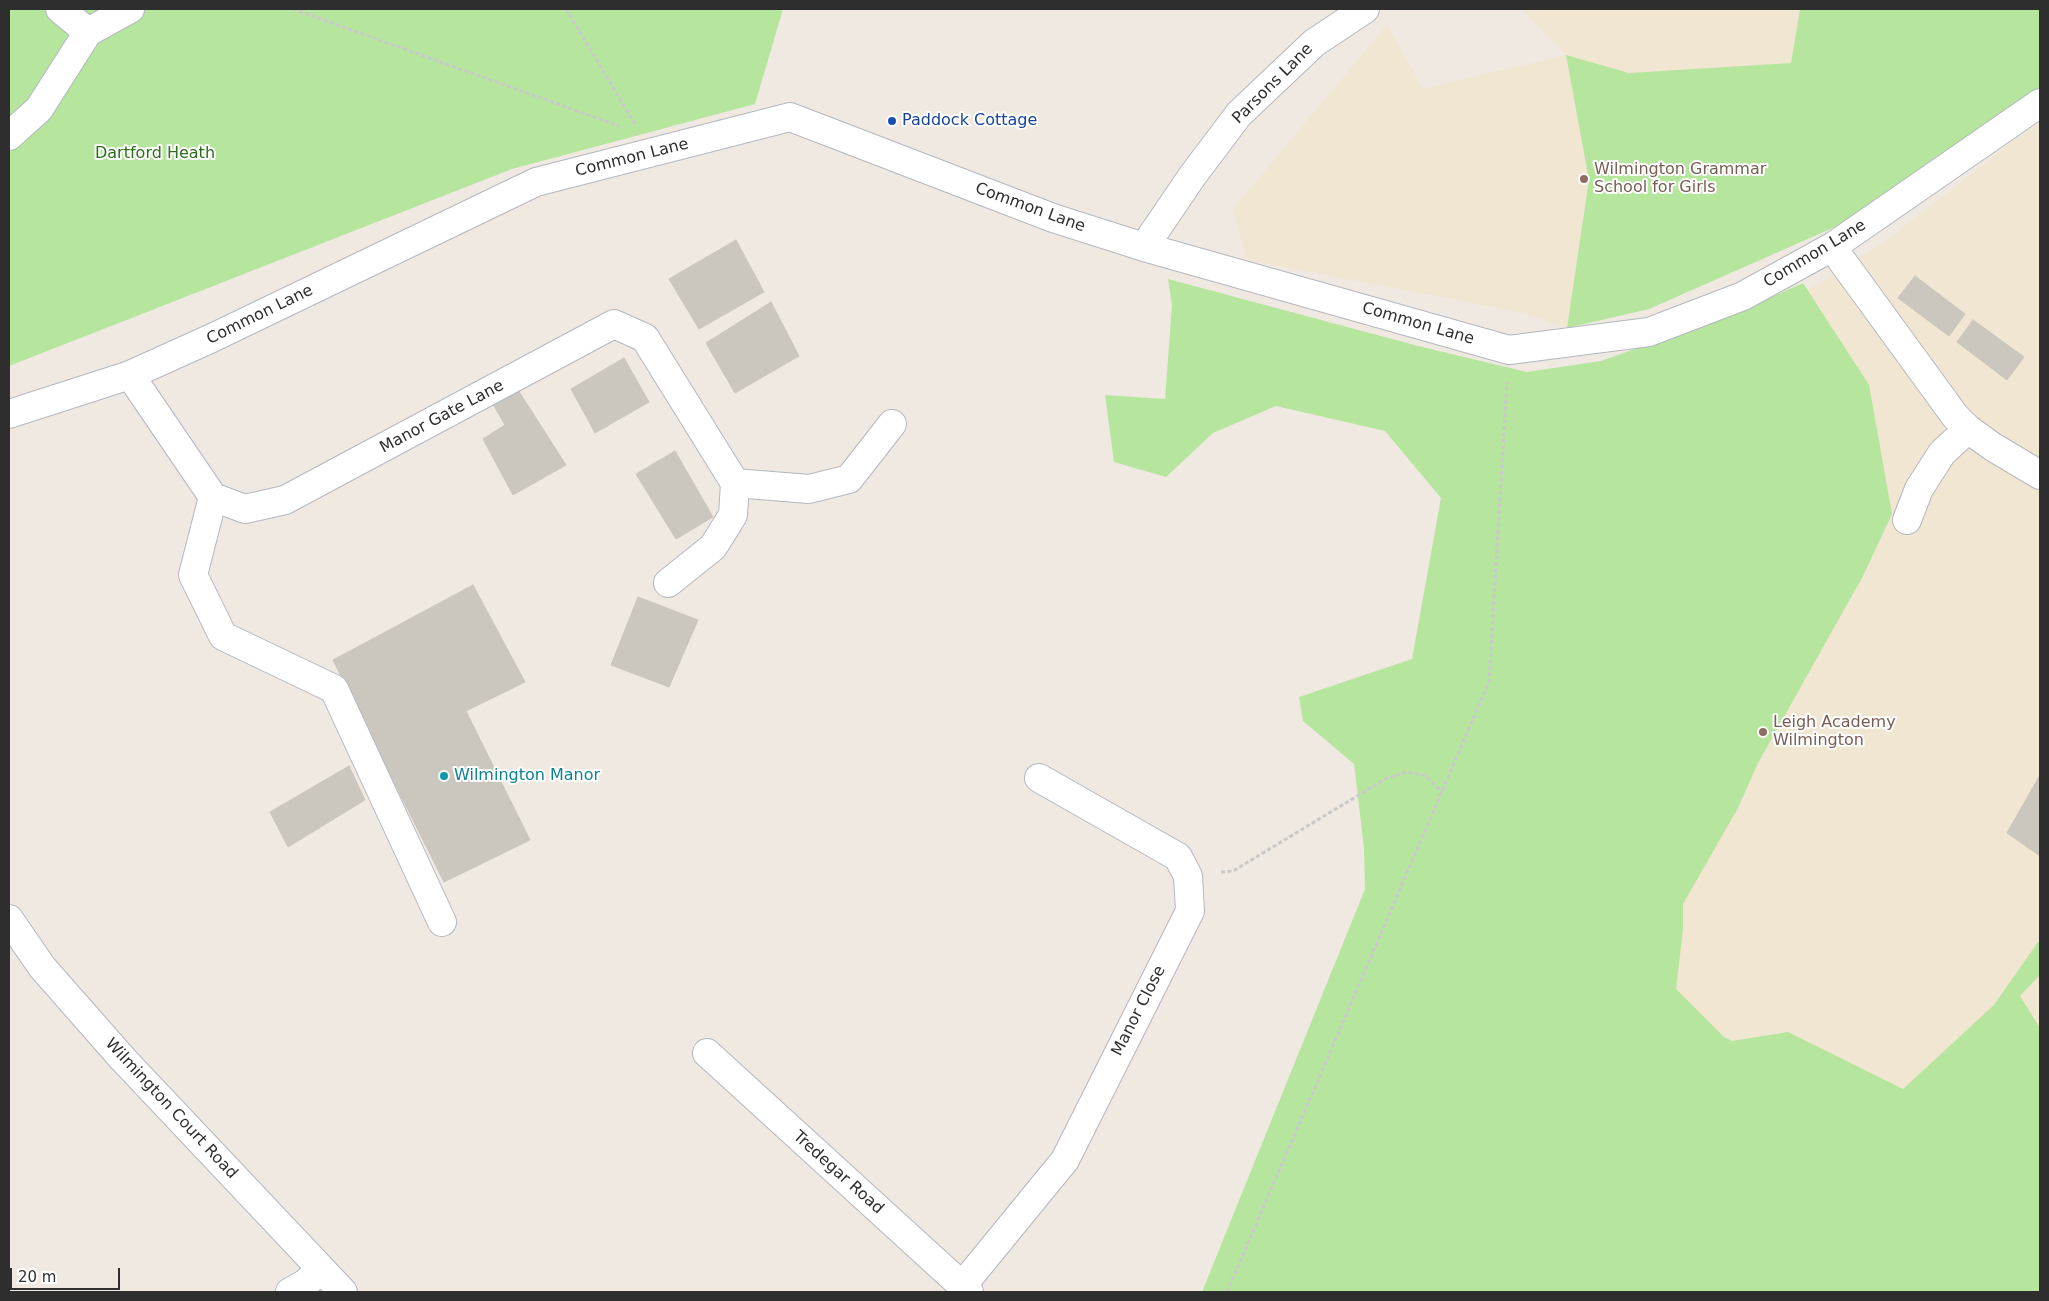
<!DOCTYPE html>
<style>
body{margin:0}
#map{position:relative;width:2049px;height:1301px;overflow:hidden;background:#efe9e1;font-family:"DejaVu Sans",sans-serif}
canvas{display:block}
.frame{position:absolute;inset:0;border:10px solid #2e2e2e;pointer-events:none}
.scale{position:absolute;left:10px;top:1268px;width:110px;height:22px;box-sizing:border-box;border:2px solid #2e2e2e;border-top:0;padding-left:6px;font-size:15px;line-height:18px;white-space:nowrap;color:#2e2e2e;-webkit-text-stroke:4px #fff;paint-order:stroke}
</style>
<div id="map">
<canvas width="2049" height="1301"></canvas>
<div class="frame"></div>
<div class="scale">20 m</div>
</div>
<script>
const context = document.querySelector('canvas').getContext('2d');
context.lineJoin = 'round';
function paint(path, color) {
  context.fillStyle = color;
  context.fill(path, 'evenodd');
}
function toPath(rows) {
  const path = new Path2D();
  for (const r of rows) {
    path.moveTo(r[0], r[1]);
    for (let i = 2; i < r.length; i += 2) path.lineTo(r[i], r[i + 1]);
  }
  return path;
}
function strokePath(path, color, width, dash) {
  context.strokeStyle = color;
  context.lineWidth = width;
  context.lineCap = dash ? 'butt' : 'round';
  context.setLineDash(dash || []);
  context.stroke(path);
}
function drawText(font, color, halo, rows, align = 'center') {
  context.font = font + ' "DejaVu Sans",sans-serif';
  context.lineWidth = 4;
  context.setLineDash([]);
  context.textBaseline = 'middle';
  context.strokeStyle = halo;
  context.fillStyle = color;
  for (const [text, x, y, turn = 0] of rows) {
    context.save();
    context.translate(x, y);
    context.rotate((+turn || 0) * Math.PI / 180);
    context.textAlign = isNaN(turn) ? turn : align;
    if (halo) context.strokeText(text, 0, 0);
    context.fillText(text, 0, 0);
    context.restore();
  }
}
paint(toPath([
 [1521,9,2040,9,1649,309,1567,328,1520,312,1247,260,1233,209,1387,25,1423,89,1566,55],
 [2040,124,2040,1292,1248,1292,1614,363,1738,329,1815,286,1886,241,2009,144]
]), '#f0e6d1');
paint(toPath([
 [9,9,783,9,755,104,512,169,9,366],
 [1800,9,2040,9,2040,91,1844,223,1649,309,1567,328,1589,180,1566,55,1629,73,1791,63],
 [1168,279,1422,347,1527,372,1601,361,1736,313,1803,283,1869,385,1892,514,1863,576,1758,763,1738,808,1683,904,1683,930,1676,989,1724,1037,1732,1041,1788,1032,1903,1089,1994,1005,2038,942,2040,943,2040,975,2020,996,2040,1028,2040,1292,1202,1292,1365,889,1364,848,1354,764,1303,721,1299,697,1412,659,1441,498,1385,431,1276,406,1213,433,1166,477,1114,462,1105,395,1165,399,1172,305]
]), '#b6e59e');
const building = toPath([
 [736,240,764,292,699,329,669,279,736,240],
 [1915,276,1965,314,1949,336,1898,298,1915,276],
 [771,302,799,356,735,393,706,343,771,302],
 [1973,320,2024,357,2007,380,1957,342,1973,320],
 [624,358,649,402,595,433,571,389,624,358],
 [518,390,566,465,513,495,483,439,505,425,493,404,518,390],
 [675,451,713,517,676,539,636,474,675,451],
 [473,585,525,682,466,711,530,840,444,882,333,660,473,585],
 [638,597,698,620,669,687,611,665,638,597],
 [349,766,365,800,288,847,270,812,349,766],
 [2040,775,2040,856,2007,833,2040,775]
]);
paint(building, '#cbc7bf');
strokePath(building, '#cbc5ba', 1);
const minor = toPath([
 [60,9,88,32],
 [9,136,39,109,88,32,130,9],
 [1144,247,1193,175,1239,114,1314,43,1365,9],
 [1832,247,1955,416,1968,429,1993,447,2040,475],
 [130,375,213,497,245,509,285,500,614,324,645,338,735,483],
 [9,414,130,375,212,338,536,182,790,117,1053,218,1144,247,1509,350,1649,332,1743,296,1832,247,2040,103],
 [213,497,193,575,223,636,334,689,442,922],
 [1907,520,1919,489,1942,453,1968,429],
 [668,583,713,547,733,515,735,483,809,489,849,479,892,424],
 [9,919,42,967,122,1058,343,1292],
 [707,1053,969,1292],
 [962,1286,1065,1160,1190,911,1188,876,1178,857,1039,778],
 [290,1292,306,1283,321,1269]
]);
strokePath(minor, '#b4b7c1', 30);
strokePath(toPath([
 [293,9,619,126],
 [566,9,635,124],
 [1221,872,1233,871,1387,778,1407,772,1426,776,1442,792],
 [1227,1292,1489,682,1507,382]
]), '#c9c9c9', 3, [4, 2.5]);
strokePath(minor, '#fff', 28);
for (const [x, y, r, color] of [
 [892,121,5,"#1a4fb4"],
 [1584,179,5,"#8d6e63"],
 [1763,732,5,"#8d6e63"],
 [444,776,5,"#0f9aa8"]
]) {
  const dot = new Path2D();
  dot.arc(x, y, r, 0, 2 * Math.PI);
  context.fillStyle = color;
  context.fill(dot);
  strokePath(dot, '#fff', 2);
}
drawText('16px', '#2e2e2e', '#fff', [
 ["Parsons Lane",1273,84,-45],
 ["Common Lane",632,158,-14],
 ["Common Lane",1030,208,20],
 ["Common Lane",1815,254,-31],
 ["Common Lane",260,315,-26],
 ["Common Lane",1418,324,16],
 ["Manor Gate Lane",442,417,-28],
 ["Manor Close",1139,1011,-63],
 ["Wilmington Court Road",171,1109,47],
 ["Tredegar Road",838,1173,42]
]);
drawText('16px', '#164399', '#fff', [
 ["Paddock Cottage",902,121]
], 'left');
drawText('16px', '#2c6e1b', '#fff', [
 ["Dartford Heath",155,154]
]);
drawText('16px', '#785e54', '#fff', [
 ["Wilmington Grammar",1594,170],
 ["School for Girls",1594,188],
 ["Leigh Academy",1773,723],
 ["Wilmington",1773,741]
], 'left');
drawText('16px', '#0d838f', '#fff', [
 ["Wilmington Manor",454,776]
], 'left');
</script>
